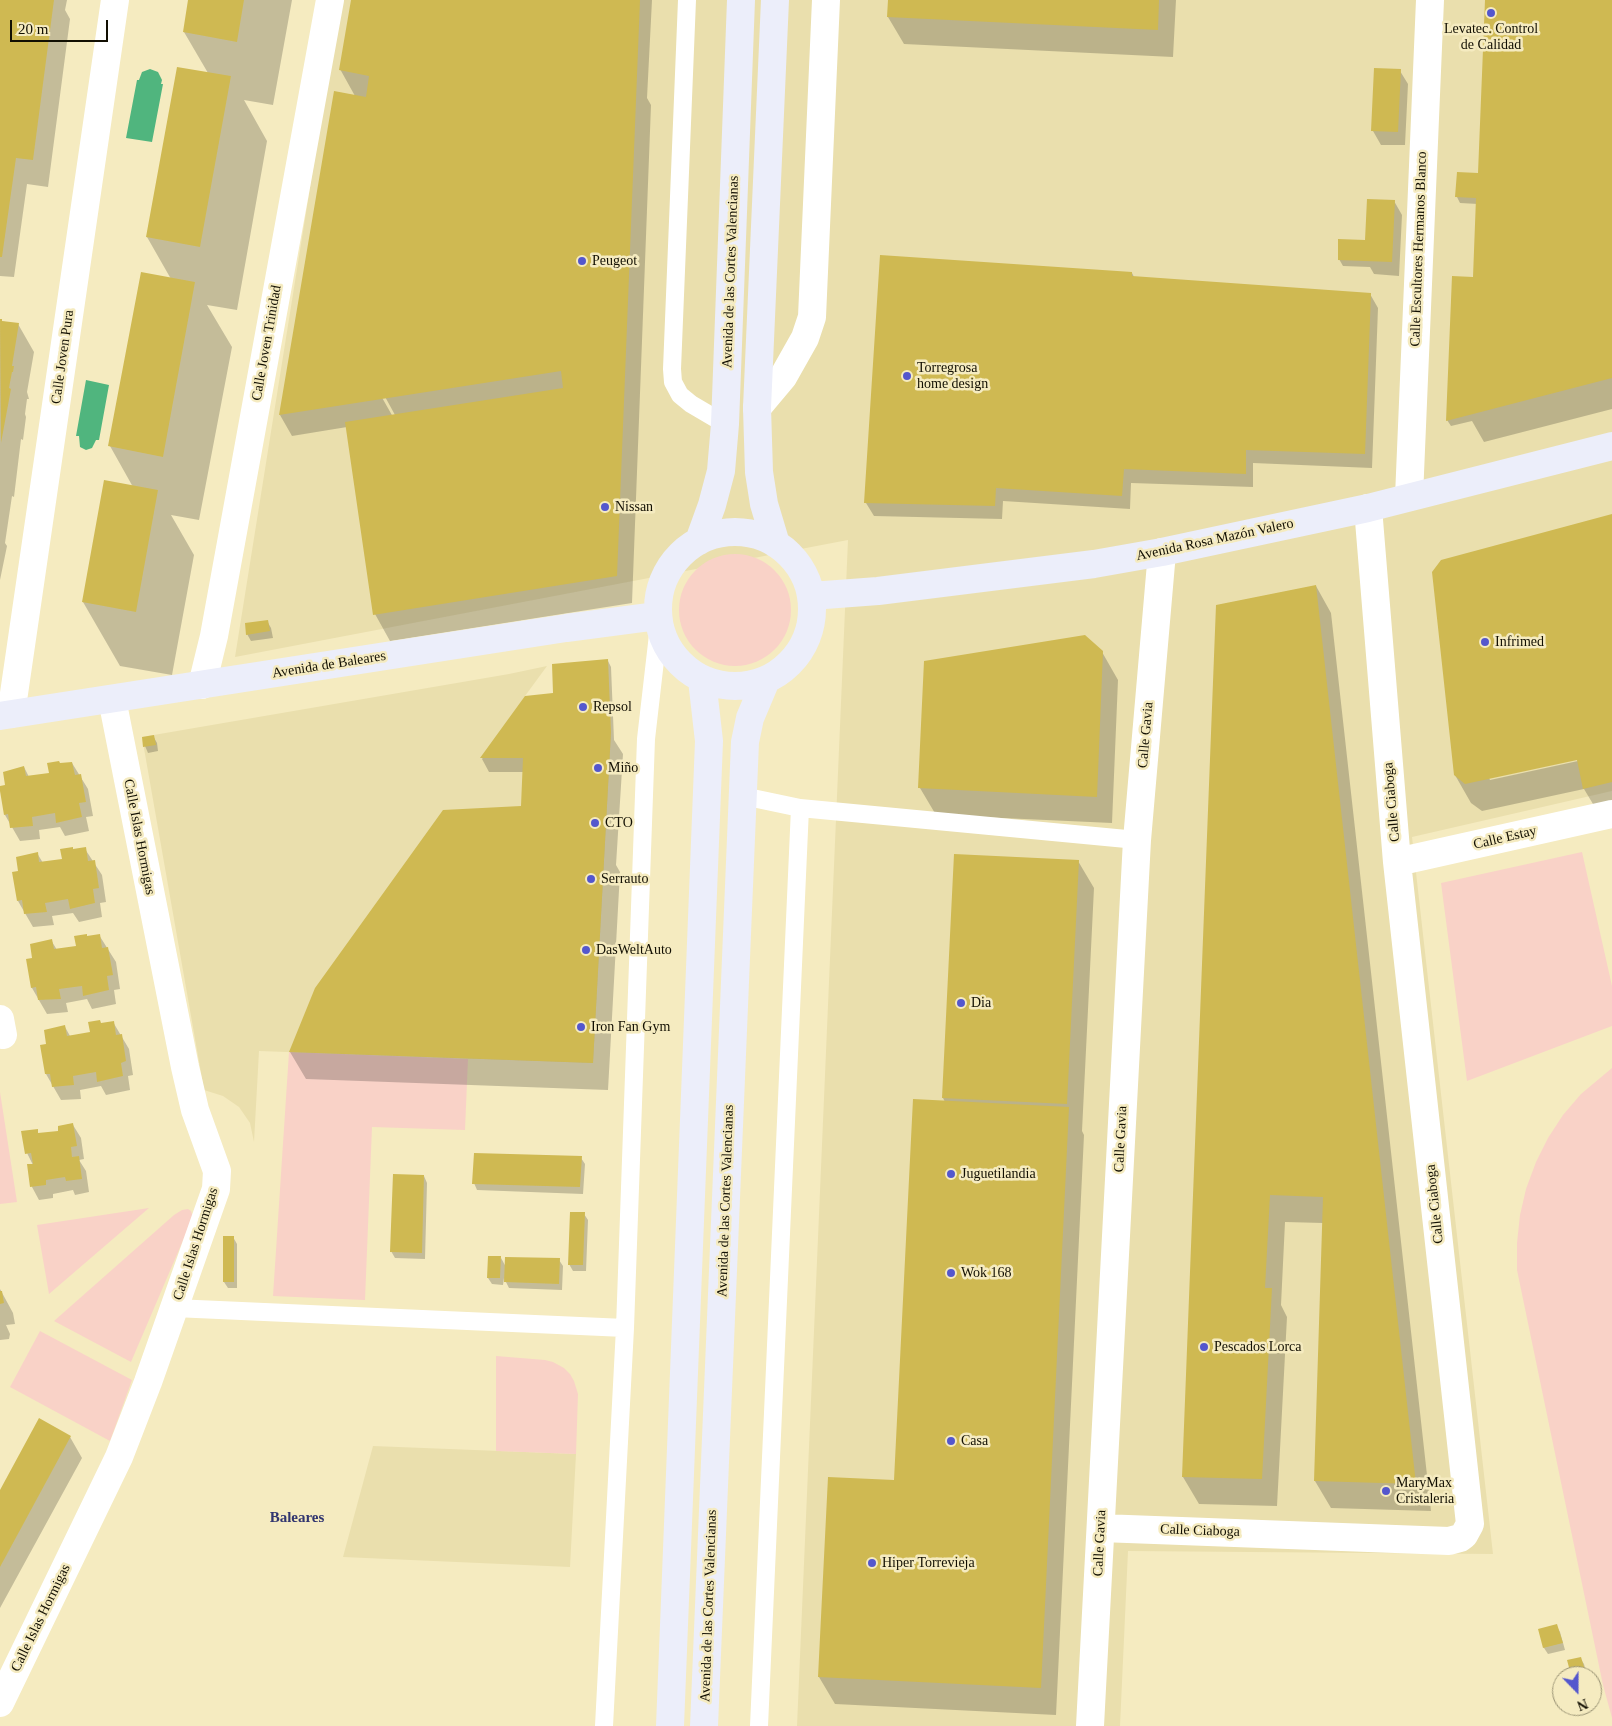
<!DOCTYPE html>
<meta charset="utf-8">
<style>
body{margin:0}
#map{position:relative;width:1612px;height:1726px;overflow:hidden;background:#f5ebc0;font-family:"Times New Roman",serif}
canvas{display:block}
.north{position:absolute;left:1552px;top:1666px;width:50px;height:50px;box-sizing:border-box;background:#f5ebc0;border:1px solid #9a9374;border-radius:50%;rotate:158deg;font-size:14px;font-weight:700;line-height:20px;text-align:center;color:#120f02}
.north::after{content:'';display:block;margin:auto;width:18px;height:22px;background:#5457cd;clip-path:polygon(50% 0,100% 100%,50% 72%,0 100%)}
.scale{position:absolute;left:10px;top:20px;width:98px;height:22px;box-sizing:border-box;border:2px solid #120f02;border-top:0;padding-left:6px;font-size:15px;line-height:18px;white-space:nowrap;color:#120f02;-webkit-text-stroke:4px #f5ebc0;paint-order:stroke}
</style>
<div id="map">
<canvas width="1612" height="1726"></canvas>
<div class="north">N</div>
<div class="scale">20 m</div>
</div>
<script>
const context = document.querySelector('canvas').getContext('2d');
context.lineJoin = 'round';
function paint(path, color) {
  context.fillStyle = color;
  context.fill(path, 'evenodd');
}
function toPath(rows) {
  const path = new Path2D();
  for (const r of rows) {
    if (r.length === 3) {
      path.moveTo(r[0] + r[2], r[1]);
      path.arc(r[0], r[1], r[2], 0, 2 * Math.PI);
      continue;
    }
    path.moveTo(r[0], r[1]);
    for (let i = 2; i < r.length; i += 2) path.lineTo(r[i], r[i + 1]);
  }
  return path;
}
function strokePath(path, color, width, dash) {
  context.strokeStyle = color;
  context.lineWidth = width;
  context.lineCap = dash ? 'butt' : 'round';
  context.setLineDash(dash || []);
  context.stroke(path);
}
function drawText(font, color, halo, rows, align = 'center') {
  context.font = font + ' "Times New Roman",serif';
  context.lineWidth = 5;
  context.setLineDash([]);
  context.textBaseline = 'middle';
  context.strokeStyle = halo;
  context.fillStyle = color;
  for (const [text, x, y, turn = 0] of rows) {
    context.save();
    context.translate(x, y);
    context.rotate((+turn || 0) * Math.PI / 180);
    context.textAlign = isNaN(turn) ? turn : align;
    if (halo) context.strokeText(text, 0, 0);
    context.fillText(text, 0, 0);
    context.restore();
  }
}
paint(toPath([
 [340,0,1612,0,1612,791,1412,837,1493,1554,1128,1551,1120,1726,797,1726,848,540,235,657],
 [547,666,525,696,526,738,611,732,593,1063,259,1051,254,1142,250,1123,239,1107,223,1096,204,1090,142,737,509,674],
 [373,1446,576,1454,570,1567,343,1557]
]), '#eadfad');
paint(toPath([
 [735,610,56],
 [1582,852,1612,986,1612,1026,1467,1081,1441,883],
 [289,1052,468,1059,465,1130,372,1127,365,1300,273,1296],
 [1612,1068,1612,1718,1603,1685,1517,1270,1517,1243,1520,1215,1526,1189,1536,1162,1548,1138,1563,1115,1581,1094],
 [0,1092,17,1202,0,1204],
 [149,1208,49,1294,37,1225],
 [188,1209,191,1211,193,1217,131,1362,54,1321,174,1215,182,1210],
 [40,1331,132,1380,110,1441,10,1387],
 [496,1356,545,1360,553,1362,564,1368,570,1374,574,1381,578,1394,576,1454,496,1451]
]), '#f9d2c7');
paint(toPath([
 [150,69,158,72,162,80,161,84,163,84,152,142,126,138,137,80,139,80,142,72],
 [86,380,109,385,99,440,96,440,92,448,86,450,80,447,79,436,76,436]
]), '#50b57e');
paint(toPath([
 [0,0,67,0,65,10,70,19,48,187,27,184,14,277,0,276],
 [190,0,292,0,273,105,244,100,267,141,237,310,207,305,232,347,199,520,171,515,194,555,172,675,120,666,83,602,133,487,110,446,171,279,147,237,208,73,184,32],
 [352,0,652,0,647,98,651,105,632,603,390,641,375,614,347,427,292,436,280,415,335,92,355,96,340,69],
 [383,393,395,415,393,417,380,394],
 [889,0,1176,0,1173,57,904,44,888,17],
 [1487,0,1612,0,1612,409,1484,442,1472,421,1451,426,1447,420,1474,281,1478,204,1460,203,1457,197,1479,174],
 [1400,71,1408,84,1405,145,1381,145,1373,131],
 [1394,201,1402,215,1399,276,1374,274,1370,267,1343,266,1339,259,1367,245],
 [1132,273,1134,277,1370,294,1378,308,1372,468,1253,463,1253,487,1131,483,1130,509,1003,501,1002,519,874,516,866,503],
 [0,321,18,324,34,352,27,392,29,399,27,399,25,414,26,417,23,440,21,439,14,497,12,496,5,543,7,546,0,580],
 [1612,515,1612,805,1596,809,1584,789,1482,811,1471,803,1455,775],
 [1578,758,1578,761,1490,780,1489,778],
 [1316,586,1331,613,1431,1511,1331,1508,1315,1481,1323,1223,1285,1222,1281,1305,1287,1317,1277,1506,1199,1504,1183,1477],
 [267,621,271,628,273,638,251,641,247,634],
 [1102,652,1118,680,1112,823,936,815,920,788],
 [608,661,611,667,614,740,623,754,616,865,620,872,608,1090,306,1079,290,1052,317,989,522,808,524,772,489,772,482,759,526,697,554,694],
 [153,736,157,743,158,751,148,753,145,746],
 [72,763,88,789,93,816,86,817,89,831,65,836,60,827,39,830,40,839,20,841,5,815,6,786,24,767,29,777,50,774],
 [85,849,102,875,106,902,100,903,102,917,79,922,73,913,52,916,54,925,33,927,18,901,20,872,37,853,43,863,64,860],
 [1078,861,1094,888,1082,1131,1084,1135,1056,1715,835,1704,819,1677,895,1481,945,1102,943,1098],
 [99,935,116,962,120,989,114,990,116,1004,92,1009,87,999,66,1003,68,1012,47,1014,32,988,33,959,51,940,57,950,77,947],
 [113,1022,129,1049,133,1075,128,1076,130,1090,106,1095,101,1086,80,1090,81,1099,61,1100,46,1074,41,1046,47,1045,65,1027,70,1036,91,1033,101,1024],
 [73,1125,81,1138,84,1159,79,1160,86,1171,89,1192,75,1195,73,1190,53,1194,53,1198,39,1200,32,1187,33,1165,27,1153,37,1130,39,1135,60,1132],
 [581,1158,585,1164,583,1194,477,1190,474,1183],
 [424,1176,427,1183,425,1259,395,1258,391,1251],
 [584,1214,588,1220,586,1271,573,1271,569,1264],
 [233,1237,237,1244,237,1288,228,1288,224,1282],
 [501,1258,506,1267,559,1260,563,1266,562,1290,509,1288,504,1278,503,1285,492,1284,488,1278],
 [0,1289,13,1313,15,1324,6,1325,10,1334,9,1339,0,1340],
 [40,1420,70,1437,82,1458,0,1608,0,1492],
 [1556,1625,1560,1632,1565,1650,1548,1654,1544,1648,1539,1630],
 [1580,1658,1584,1664,1587,1676,1573,1676,1572,1674]
]), '#0003');
paint(toPath([
 [0,0,54,0,33,160,16,158,2,257,0,257],
 [188,0,244,0,237,42,183,32],
 [351,0,640,0,617,576,373,615,345,422,563,388,561,371,279,415,334,91,366,97,369,76,339,70],
 [888,0,1159,0,1158,30,887,17],
 [1485,0,1612,0,1612,378,1446,421,1452,276,1473,277,1476,198,1455,197,1457,172,1478,173],
 [177,67,231,76,200,247,146,237],
 [1374,68,1401,69,1398,132,1371,131],
 [1367,199,1395,200,1392,262,1338,260,1338,239,1365,240],
 [880,255,1132,272,1132,276,1371,293,1365,454,1246,450,1246,474,1124,469,1122,496,996,488,995,506,864,503],
 [141,272,195,282,163,457,108,446],
 [0,319,2,319,2,321,19,323,12,366,14,366,13,372,12,372,9,388,11,389,1,443],
 [104,480,158,490,136,612,82,602],
 [1612,514,1612,782,1583,789,1577,760,1465,784,1454,775,1432,572,1441,560],
 [1316,585,1416,1484,1314,1481,1323,1197,1270,1195,1265,1288,1272,1288,1262,1479,1182,1477,1216,605],
 [268,620,270,631,246,635,245,623],
 [1085,635,1103,651,1097,797,918,788,924,661],
 [608,659,611,732,593,1063,289,1052,315,988,443,810,521,806,523,758,480,758,525,696,553,693,552,664],
 [154,735,156,745,143,747,142,737],
 [59,761,60,763,72,762,75,775,81,774,86,802,79,803,82,817,56,823,55,813,32,817,33,826,10,828,8,814,4,815,0,791,0,786,5,785,3,772,24,766,26,776,49,773,47,763],
 [73,847,73,849,86,847,88,861,95,860,99,888,93,889,95,903,70,909,68,899,45,903,47,912,24,914,22,900,17,901,12,872,18,871,16,857,38,852,39,862,62,859,60,849],
 [954,854,1079,860,1067,1104,942,1098],
 [87,934,87,936,100,934,102,948,108,947,113,975,107,976,109,990,83,996,82,986,59,989,61,999,38,1000,36,987,31,988,26,959,32,958,30,944,52,939,54,949,76,946,74,936],
 [100,1020,101,1023,114,1021,116,1035,122,1034,126,1061,121,1063,123,1076,97,1082,96,1072,73,1076,74,1085,52,1087,50,1074,45,1074,40,1045,46,1044,44,1030,65,1025,67,1036,90,1032,88,1022],
 [913,1099,1069,1107,1041,1688,818,1677,828,1477,894,1480],
 [73,1123,77,1146,71,1147,72,1157,79,1156,82,1179,66,1181,65,1177,46,1180,46,1185,30,1187,27,1164,33,1164,31,1153,25,1154,21,1131,38,1129,38,1133,58,1131,58,1126],
 [474,1153,582,1156,580,1187,472,1184],
 [393,1174,424,1175,422,1253,390,1252],
 [570,1212,585,1212,583,1265,568,1265],
 [223,1236,234,1236,234,1282,223,1282],
 [488,1256,501,1256,500,1278,487,1278],
 [505,1257,560,1258,559,1284,504,1282],
 [0,1291,2,1291,4,1303,0,1304],
 [39,1418,71,1436,0,1567,0,1490],
 [1557,1624,1563,1643,1543,1648,1538,1629],
 [1581,1657,1585,1670,1571,1675,1567,1660]
]), '#cfb952');
strokePath(toPath([
 [687,0,672,369,673,382,680,395,691,404,725,424],
 [743,796,800,808,759,1726],
 [800,808,1137,840],
 [174,1308,625,1328],
 [604,1726,625,1328,646,739,659,626]
]), '#fff', 18);
strokePath(toPath([
 [757,408,783,377,805,338,812,317,826,0],
 [1409,497,1430,0],
 [202,685,214,636,330,0],
 [11,714,115,0],
 [1397,862,1612,814],
 [0,1019,3,1035],
 [1101,1528,1449,1541,1460,1538,1464,1535,1470,1524,1397,862,1368,508],
 [0,1703,119,1457,148,1382,216,1189,217,1171,195,1110,185,1067,112,699],
 [1090,1726,1137,840,1162,552]
]), '#fff', 28);
strokePath(toPath([
 [775,0,757,408,759,472,764,504,776,544],
 [735,609,77],
 [699,541,712,505,721,471,725,424,741,0],
 [811,596,878,591,1094,564,1162,552,1368,508,1612,446],
 [0,716,566,628,657,616],
 [670,1726,709,741,702,680],
 [704,1726,745,742,750,718,766,680]
]), '#eceefa', 28);
for (const [x, y, r, color] of [
 [1491,13,5,"#5457cd"],
 [582,261,5,"#5457cd"],
 [907,376,5,"#5457cd"],
 [605,507,5,"#5457cd"],
 [1485,642,5,"#5457cd"],
 [583,707,5,"#5457cd"],
 [598,768,5,"#5457cd"],
 [595,823,5,"#5457cd"],
 [591,879,5,"#5457cd"],
 [586,950,5,"#5457cd"],
 [961,1003,5,"#5457cd"],
 [581,1027,5,"#5457cd"],
 [951,1174,5,"#5457cd"],
 [951,1273,5,"#5457cd"],
 [1204,1347,5,"#5457cd"],
 [951,1441,5,"#5457cd"],
 [1386,1491,5,"#5457cd"],
 [872,1563,5,"#5457cd"]
]) {
  const dot = new Path2D();
  dot.arc(x, y, r, 0, 2 * Math.PI);
  context.fillStyle = color;
  context.fill(dot);
  strokePath(dot, '#f5ebc0', 2);
}
drawText('14px', '#120f02', '#f5ebc0', [
 ["Levatec. Control",1491,29,"center"],
 ["de Calidad",1491,45,"center"],
 ["Peugeot",592,261],
 ["Torregrosa",917,368],
 ["home design",917,384],
 ["Nissan",615,507],
 ["Infrimed",1495,642],
 ["Repsol",593,707],
 ["Miño",608,768],
 ["CTO",605,823],
 ["Serrauto",601,879],
 ["DasWeltAuto",596,950],
 ["Dia",971,1003],
 ["Iron Fan Gym",591,1027],
 ["Juguetilandia",961,1174],
 ["Wok 168",961,1273],
 ["Pescados Lorca",1214,1347],
 ["Casa",961,1441],
 ["MaryMax",1396,1483],
 ["Cristaleria",1396,1499],
 ["Hiper Torrevieja",882,1563]
], 'left');
drawText('14px', '#120f02', '#f5ebc0', [
 ["Calle Escultores Hermanos Blanco",1419,249,-88],
 ["Avenida de las Cortes Valencianas",731,272,-88],
 ["Calle Joven Trinidad",267,343,-80],
 ["Calle Joven Pura",63,357,-82],
 ["Avenida Rosa Mazón Valero",1215,540,-12],
 ["Avenida de Baleares",329,665,-9],
 ["Calle Gavia",1146,735,-85],
 ["Calle Ciaboga",1392,802,-95],
 ["Calle Islas Hormigas",139,837,79],
 ["Calle Estay",1505,838,-13],
 ["Calle Gavia",1121,1139,-87],
 ["Avenida de las Cortes Valencianas",726,1201,-88],
 ["Calle Ciaboga",1435,1204,-96],
 ["Calle Islas Hormigas",196,1244,-72],
 ["Calle Ciaboga",1200,1531,2],
 ["Calle Gavia",1100,1543,-87],
 ["Avenida de las Cortes Valencianas",709,1606,-88],
 ["Calle Islas Hormigas",41,1618,-64]
]);
drawText('bold 15px', '#31356f', '#f5ebc0', [
 ["Baleares",297,1518]
]);
</script>
